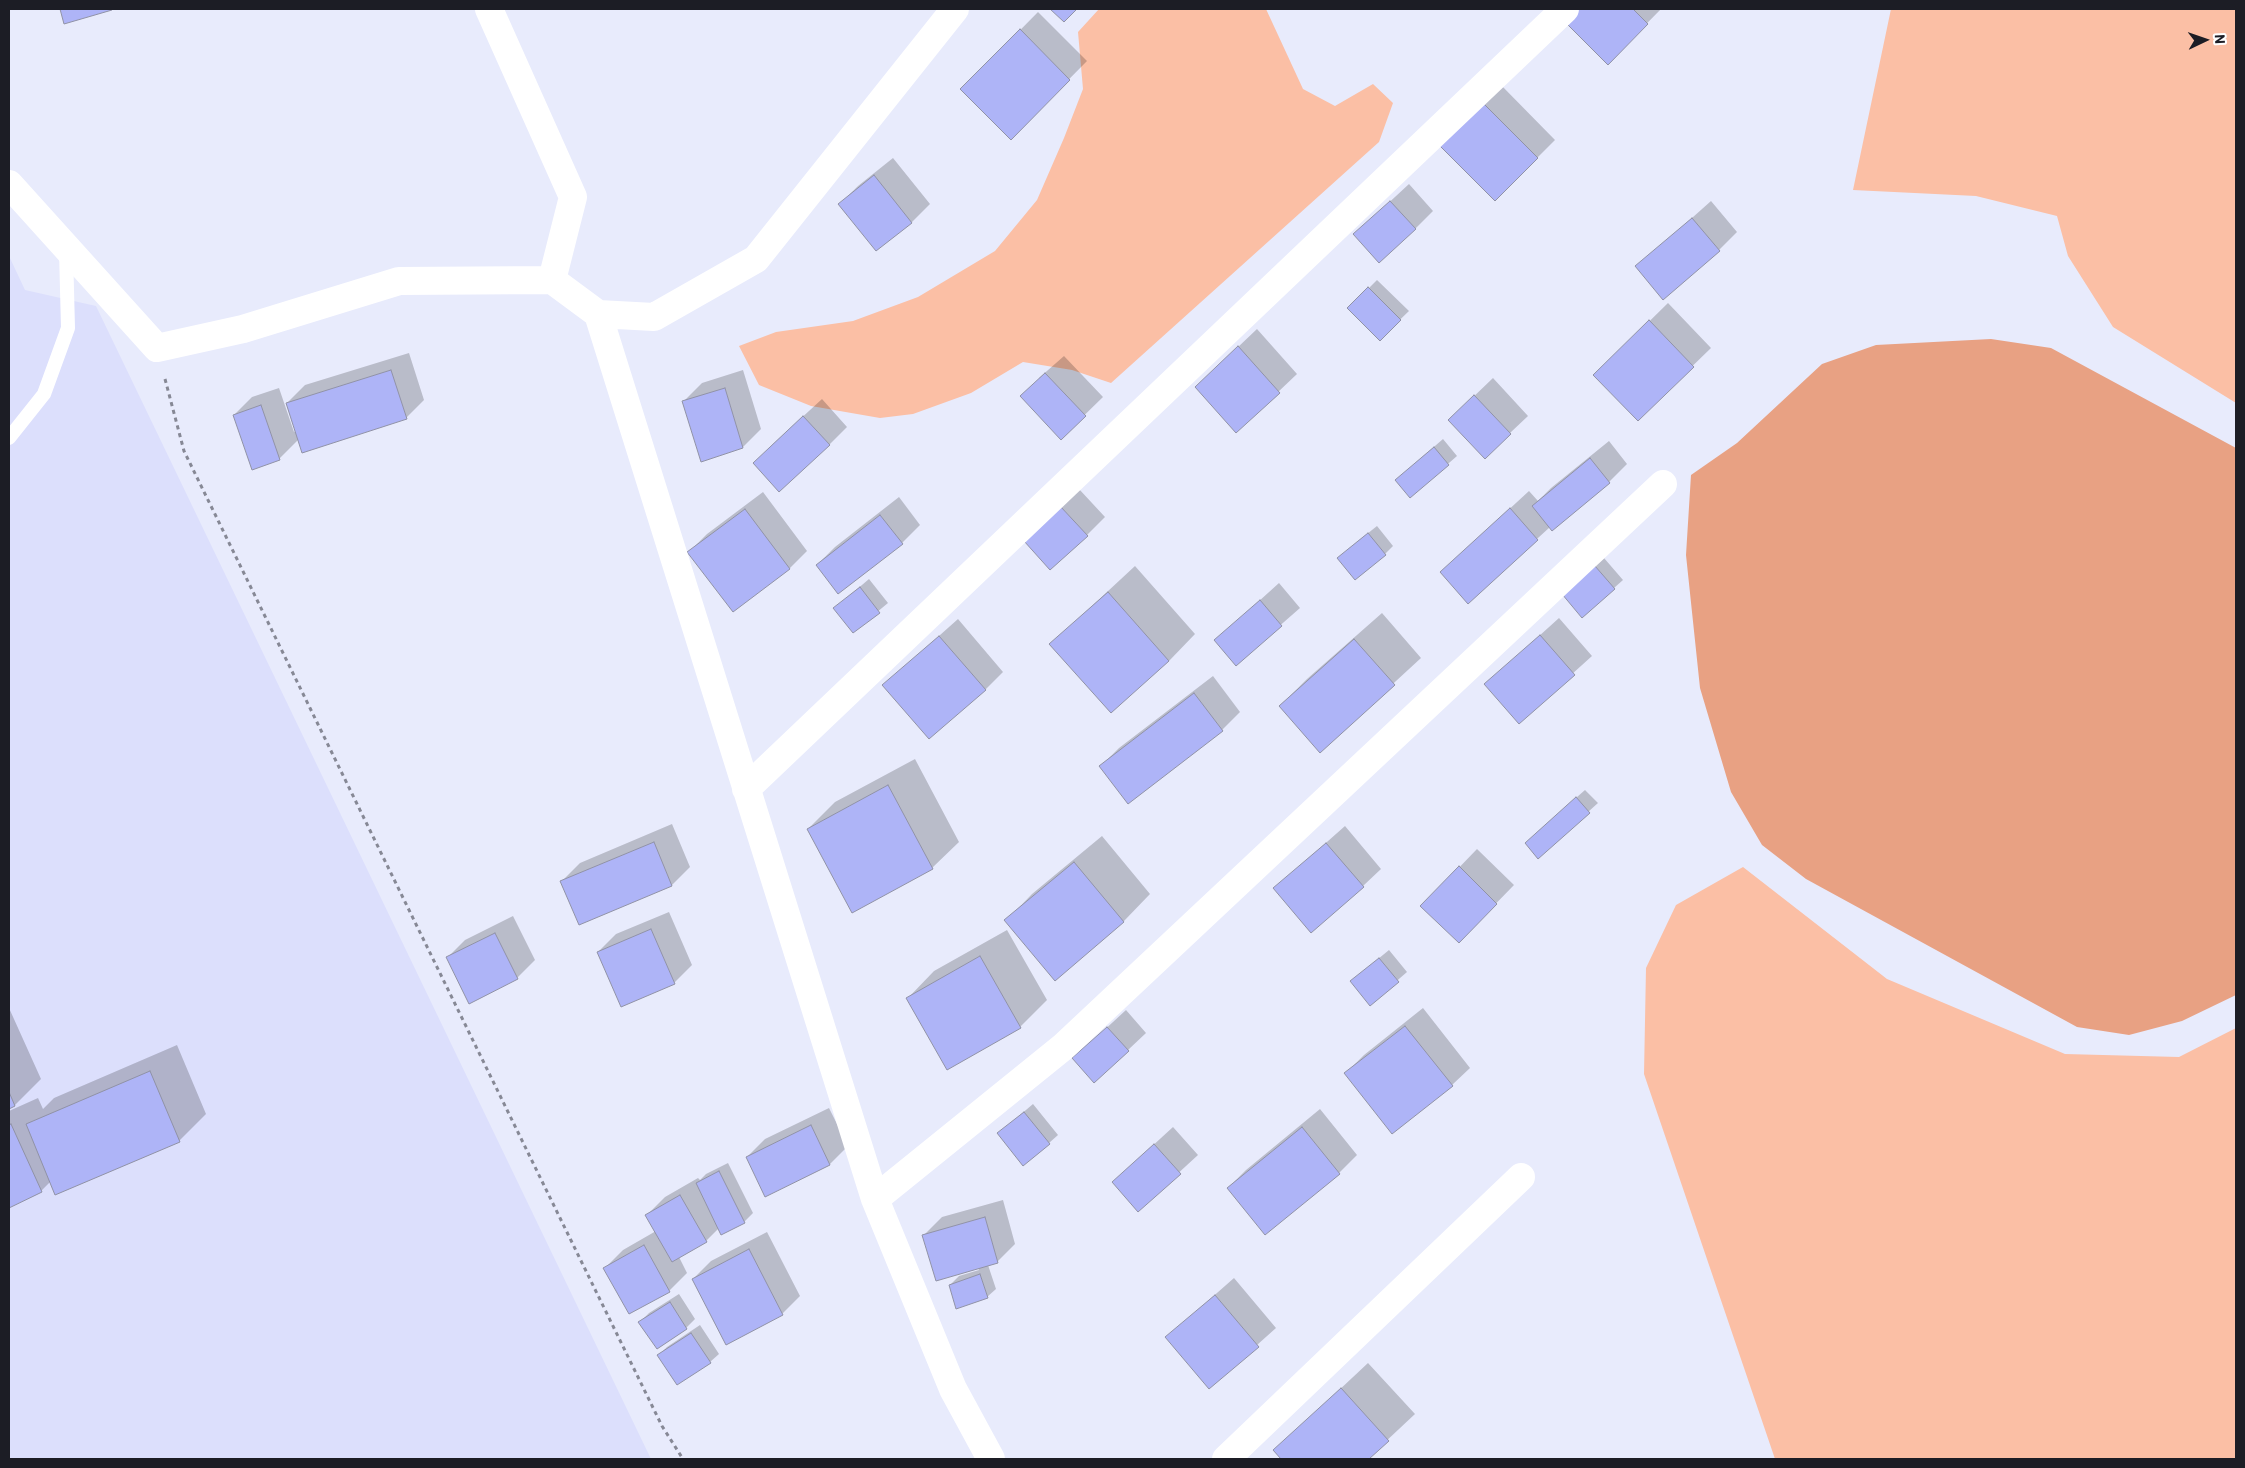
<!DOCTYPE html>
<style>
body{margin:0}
#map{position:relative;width:2245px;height:1468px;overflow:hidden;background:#e8ebfc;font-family:Barlow,sans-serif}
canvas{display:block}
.frame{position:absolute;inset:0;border:10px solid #1c1d25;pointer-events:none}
.north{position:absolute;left:2180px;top:15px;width:50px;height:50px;-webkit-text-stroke:4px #fff;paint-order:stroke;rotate:87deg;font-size:14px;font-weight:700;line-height:20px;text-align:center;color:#1c1d25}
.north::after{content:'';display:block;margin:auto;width:18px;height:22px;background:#1c1d25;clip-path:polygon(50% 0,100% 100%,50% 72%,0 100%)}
</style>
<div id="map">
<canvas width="2245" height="1468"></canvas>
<div class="frame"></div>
<div class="north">N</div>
</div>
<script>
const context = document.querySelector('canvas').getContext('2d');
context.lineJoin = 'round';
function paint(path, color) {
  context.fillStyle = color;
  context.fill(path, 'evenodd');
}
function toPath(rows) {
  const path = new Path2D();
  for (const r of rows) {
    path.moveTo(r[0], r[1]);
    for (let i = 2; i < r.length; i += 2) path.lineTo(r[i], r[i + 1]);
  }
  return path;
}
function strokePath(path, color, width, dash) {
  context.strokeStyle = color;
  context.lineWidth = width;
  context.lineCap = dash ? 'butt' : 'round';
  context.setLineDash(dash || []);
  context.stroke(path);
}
paint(toPath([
 [9,256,25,290,96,306,651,1459,9,1459]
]), '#dcdffc');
paint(toPath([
 [1099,9,1266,9,1303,89,1335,106,1373,84,1393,103,1379,142,1111,383,1072,370,1023,362,971,393,913,414,880,418,811,406,759,385,739,346,776,332,853,321,918,297,995,251,1037,200,1064,138,1083,89,1078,32],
 [1891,9,2236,9,2236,403,2113,327,2068,256,2057,216,1976,196,1853,190],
 [1743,867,1887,979,2065,1054,2179,1057,2236,1028,2236,1459,1775,1459,1644,1074,1646,968,1676,905]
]), '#fbbfa5');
paint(toPath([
 [1991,339,2051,348,2236,448,2236,995,2182,1021,2129,1035,2077,1027,1806,879,1762,845,1731,792,1700,688,1686,555,1691,475,1737,443,1822,364,1876,345]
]), '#e8a183');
paint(toPath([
 [1576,9,1661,9,1608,63],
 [1038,12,1087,61,1011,138,962,89],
 [1500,84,1555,140,1495,200,1440,144],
 [893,158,930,204,912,222,876,249,840,204,858,186],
 [1409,184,1433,211,1415,229,1355,234],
 [1711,201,1737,232,1719,250,1637,267],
 [1377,280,1409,311,1380,339,1349,308],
 [1668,303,1711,348,1638,419,1613,357],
 [1257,329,1297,374,1237,431,1196,387],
 [409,353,424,400,406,418,299,439,279,459,234,415,252,397,279,388,294,432,296,431,287,403,305,385],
 [1064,356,1103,397,1061,438,1039,378],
 [743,370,761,429,743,447,684,401,702,383],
 [1493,378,1528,416,1510,433,1468,402],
 [822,399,847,427,829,445,772,445],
 [1443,439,1457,456,1410,497,1405,472],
 [1609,441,1627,464,1609,482,1550,527,1468,602,1441,572,1529,491,1538,501,1551,488],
 [1079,489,1105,517,1087,535,1025,541],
 [763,492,807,551,789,569,689,552,707,534],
 [899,497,920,525,902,543,817,565,835,547],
 [1377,526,1393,546,1385,554,1347,550],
 [1604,558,1623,580,1614,588,1563,595],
 [1135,566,1195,634,1169,661,1051,644],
 [869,579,888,603,853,632,835,608],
 [1279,583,1300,608,1236,664,1216,640],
 [1382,613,1421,658,1320,751,1280,706,1307,679],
 [1559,618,1592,656,1519,722,1486,684],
 [958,619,1003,672,985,690,884,685],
 [1213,676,1240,712,1222,730,1101,766,1119,748],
 [915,759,959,842,932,868,808,829,835,802],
 [1585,790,1598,803,1538,857,1535,834],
 [672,824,690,867,672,885,580,924,562,881,580,863],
 [1345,826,1381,869,1363,886,1275,888],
 [1102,836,1150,894,1124,921,1055,979,1006,921,1032,894],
 [1477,849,1514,885,1477,923,1422,906],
 [669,912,692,965,674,983,598,952,616,934],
 [513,916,535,960,517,978,447,958,465,940],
 [1007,930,1047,1000,1020,1027,908,998,934,971],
 [1389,950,1407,972,1370,1004,1361,973],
 [9,1008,41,1079,15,1105,9,1108],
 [1423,1008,1470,1068,1452,1085,1346,1073,1364,1055],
 [1126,1010,1146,1033,1128,1050,1074,1058],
 [177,1045,206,1114,179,1141,51,1181,41,1191,9,1206,9,1111,38,1098,43,1109,54,1098],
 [1033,1104,1058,1135,1049,1143,999,1133],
 [829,1108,848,1146,830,1164,747,1157,765,1139],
 [1320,1109,1357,1155,1339,1173,1265,1233,1228,1188,1246,1170],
 [1173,1127,1198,1155,1138,1210,1113,1182],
 [728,1163,753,1213,744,1222,719,1228,706,1241,679,1257,687,1273,669,1291,630,1313,605,1268,623,1250,656,1231,647,1215,665,1197,698,1178,700,1180,706,1174],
 [1003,1200,1015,1244,997,1262,988,1265,996,1289,987,1297,950,1285,959,1276,979,1270,978,1268,924,1235,942,1217],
 [767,1232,800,1296,782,1314,727,1343,693,1279,711,1261],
 [1234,1278,1276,1328,1210,1387,1167,1337],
 [679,1294,695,1319,686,1328,640,1322,649,1313],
 [700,1325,719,1354,710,1362,659,1355,667,1347],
 [1368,1363,1415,1414,1367,1459,1282,1459,1274,1451]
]), '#0003');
const building = toPath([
 [60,9,111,9,112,10,64,24,60,9],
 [1050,9,1077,9,1064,22,1050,9],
 [1574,9,1633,9,1648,24,1608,65,1563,20,1574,9],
 [1020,29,1070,80,1011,140,960,89,1020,29],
 [1481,101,1538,158,1495,201,1438,144,1481,101],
 [874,175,912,223,876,251,838,204,874,175],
 [1390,201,1416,229,1379,263,1353,234,1390,201],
 [1692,218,1720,251,1663,300,1635,266,1692,218],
 [1368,287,1401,320,1380,341,1347,308,1368,287],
 [1649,320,1694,367,1638,421,1593,375,1649,320],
 [1238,346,1280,393,1236,433,1195,387,1238,346],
 [391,370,407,419,302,453,286,403,391,370],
 [1045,373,1086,416,1061,440,1020,396,1045,373],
 [725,388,743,448,701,462,682,401,725,388],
 [1474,395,1511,434,1485,459,1448,420,1474,395],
 [261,405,280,460,252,470,233,415,261,405],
 [803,416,830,445,779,492,753,463,803,416],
 [1434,447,1449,465,1410,498,1395,480,1434,447],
 [1590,458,1610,483,1552,531,1532,506,1590,458],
 [1060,506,1088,536,1050,570,1024,541,1060,506],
 [1510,508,1538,540,1468,604,1440,572,1510,508],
 [745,509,790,569,733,612,687,552,745,509],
 [880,515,903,544,838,594,816,565,880,515],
 [1368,533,1386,555,1355,580,1337,558,1368,533],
 [1595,566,1615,589,1582,618,1562,594,1595,566],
 [860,587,880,613,853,633,833,608,860,587],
 [1108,592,1169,661,1111,713,1049,644,1108,592],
 [1260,600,1282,626,1236,666,1214,640,1260,600],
 [1540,635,1575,675,1519,724,1484,684,1540,635],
 [939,636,986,690,929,739,882,685,939,636],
 [1354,639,1395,685,1320,753,1279,706,1354,639],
 [1194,693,1223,731,1128,804,1099,766,1194,693],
 [888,785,933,869,852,913,807,829,888,785],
 [1576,797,1590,813,1538,859,1525,843,1576,797],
 [654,842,672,886,579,925,560,881,654,842],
 [1326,843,1364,887,1311,933,1273,888,1326,843],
 [1074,862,1124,922,1055,981,1004,920,1074,862],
 [1459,866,1497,904,1459,943,1420,906,1459,866],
 [651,929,675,984,621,1007,597,952,651,929],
 [495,933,518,979,469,1004,446,957,495,933],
 [980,956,1021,1028,947,1070,906,998,980,956],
 [1379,958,1399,982,1370,1006,1350,981,1379,958],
 [1405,1026,1453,1086,1392,1134,1344,1073,1405,1026],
 [1107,1027,1129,1051,1094,1083,1072,1058,1107,1027],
 [150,1071,180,1142,55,1195,26,1124,150,1071],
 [9,1092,15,1106,9,1109,9,1092],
 [1024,1112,1050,1144,1023,1166,997,1133,1024,1112],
 [11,1124,42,1192,9,1208,9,1125,11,1124],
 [811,1125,830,1165,765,1197,746,1157,811,1125],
 [1302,1127,1340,1174,1265,1235,1227,1188,1302,1127],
 [1154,1144,1181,1174,1138,1212,1112,1182,1154,1144],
 [719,1171,745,1223,721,1235,696,1183,719,1171],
 [680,1195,707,1242,672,1262,645,1215,680,1195],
 [985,1217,998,1263,936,1281,922,1235,985,1217],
 [644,1245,670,1292,629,1314,603,1268,644,1245],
 [749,1249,783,1315,726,1345,692,1279,749,1249],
 [980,1274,988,1298,956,1309,949,1285,980,1274],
 [1215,1295,1259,1347,1209,1389,1165,1337,1215,1295],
 [670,1302,687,1329,657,1349,638,1322,670,1302],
 [691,1333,711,1363,677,1385,657,1355,691,1333],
 [1341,1388,1389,1441,1369,1459,1281,1459,1273,1450,1341,1388]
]);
paint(building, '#aeb4f7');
strokePath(building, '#9092a6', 1);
strokePath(toPath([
 [165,379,184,451,662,1426,683,1459]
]), '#868895', 3, [4, 4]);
strokePath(toPath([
 [9,438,44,394,68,328,66,251]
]), '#fff', 14);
strokePath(toPath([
 [489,9,573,197,552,280],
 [9,184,157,348,243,329,399,281,552,280,598,314,654,317,756,259,955,9],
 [598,314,875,1199,953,1389,991,1459],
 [746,789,1565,9],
 [875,1199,1063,1047,1663,484],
 [1226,1459,1521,1177]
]), '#fff', 28);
</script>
